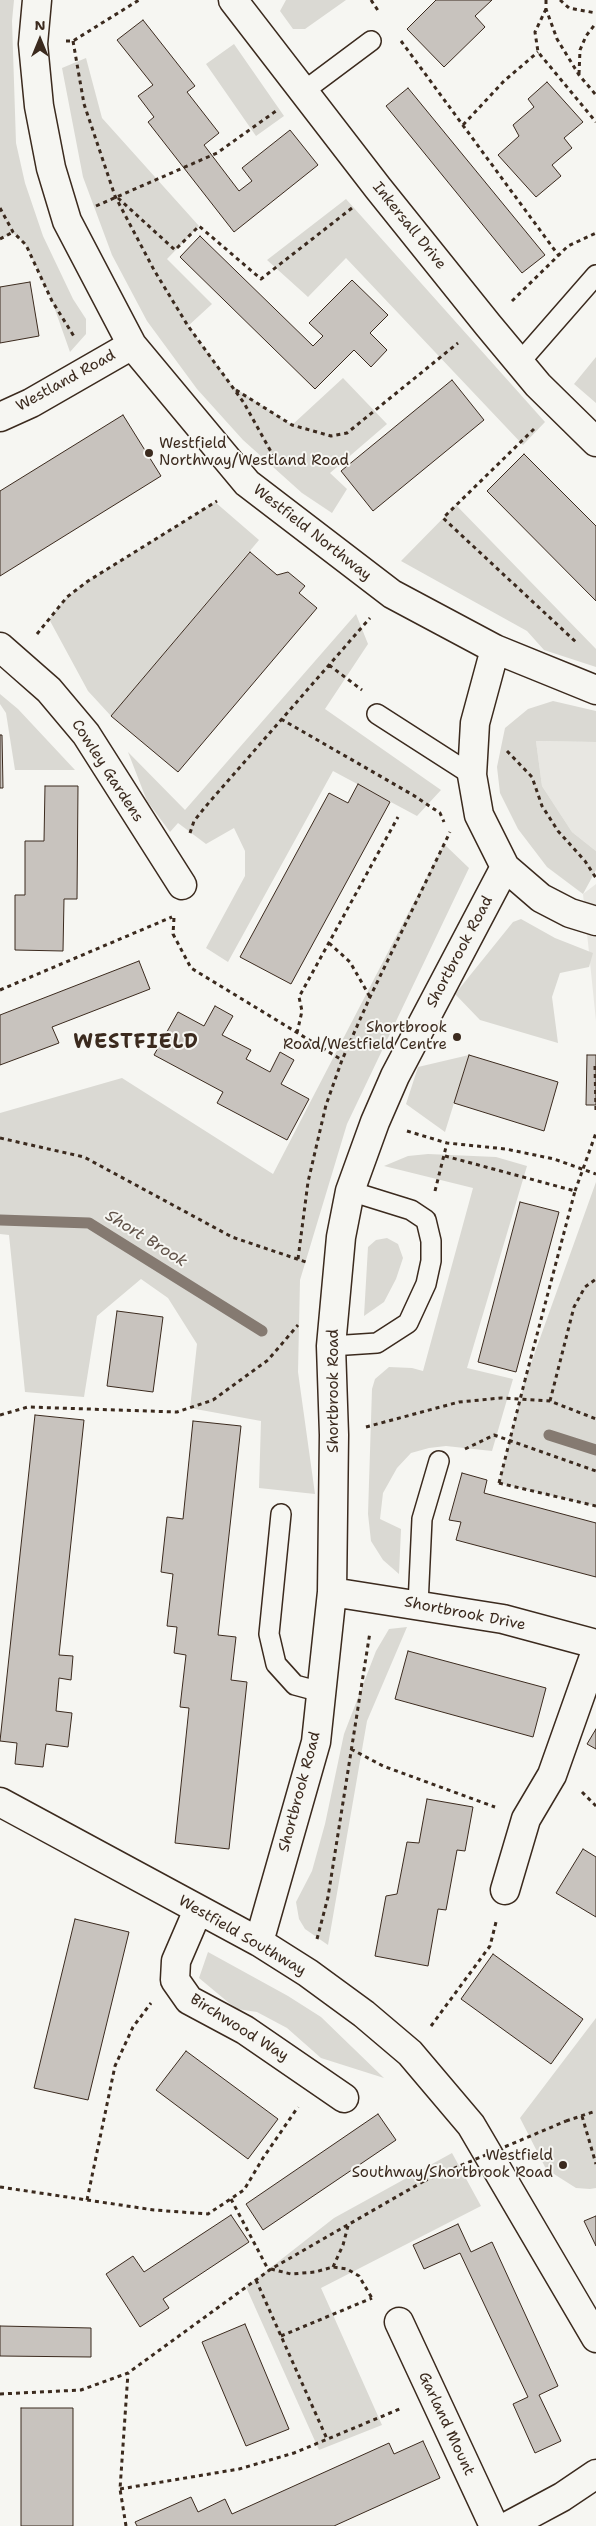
<!DOCTYPE html>
<style>
body{margin:0}
#map{position:relative;width:596px;height:2526px;overflow:hidden;background:#f6f6f2;font-family:"Shantell Sans",sans-serif}
canvas{display:block}
.north{position:absolute;left:15px;top:15px;width:50px;height:50px;-webkit-text-stroke:4px #f6f6f2;paint-order:stroke;rotate:0deg;font-size:14px;font-weight:700;line-height:20px;text-align:center;color:#3b2a1e}
.north::after{content:'';display:block;margin:auto;width:18px;height:22px;background:#3b2a1e;clip-path:polygon(50% 0,100% 100%,50% 72%,0 100%)}
</style>
<div id="map">
<canvas width="596" height="2526"></canvas>
<div class="north">N</div>
</div>
<script>
const context = document.querySelector('canvas').getContext('2d');
context.lineJoin = 'round';
function paint(path, color) {
  context.fillStyle = color;
  context.fill(path, 'evenodd');
}
function toPath(rows) {
  const path = new Path2D();
  for (const r of rows) {
    path.moveTo(r[0], r[1]);
    for (let i = 2; i < r.length; i += 2) path.lineTo(r[i], r[i + 1]);
  }
  return path;
}
function strokePath(path, color, width, dash) {
  context.strokeStyle = color;
  context.lineWidth = width;
  context.lineCap = dash ? 'butt' : 'round';
  context.setLineDash(dash || []);
  context.stroke(path);
}
function drawText(font, color, halo, rows, align = 'center') {
  context.font = font + ' "Shantell Sans",sans-serif';
  context.lineWidth = 4;
  context.setLineDash([]);
  context.textBaseline = 'middle';
  context.strokeStyle = halo;
  context.fillStyle = color;
  for (const [text, x, y, turn = 0] of rows) {
    context.save();
    context.translate(x, y);
    context.rotate((+turn || 0) * Math.PI / 180);
    context.textAlign = isNaN(turn) ? turn : align;
    if (halo) context.strokeText(text, 0, 0);
    context.fillText(text, 0, 0);
    context.restore();
  }
}
paint(toPath([
 [536,741,596,742,596,851,572,832,542,786],
 [596,884,596,1021,583,894]
]), '#e8e7e2');
paint(toPath([
 [0,0,14,0,12,21,16,143,25,183,43,236,73,299,86,319,86,334,70,352,52,301,26,245,13,233,0,239],
 [286,0,346,0,305,29,293,29,280,11],
 [234,44,284,116,256,136,206,64],
 [86,58,102,118,199,226,167,259,212,304,188,326,233,387,292,425,343,378,387,424,330,473,347,489,332,513,302,493,243,440,197,389,147,321,112,255,83,177,62,68],
 [346,199,545,422,523,445,346,258,308,297,267,260],
 [596,357,596,403,574,384],
 [215,502,259,540,111,716,88,691,49,619,67,597,88,581],
 [456,505,596,649,596,667,544,650,527,631,401,561],
 [356,614,368,644,325,709,441,790,417,816,333,771,228,962,206,948,245,876,245,851,234,828,206,844,178,823,170,832,147,801,128,752,185,810],
 [0,694,18,709,75,770,15,770,6,713,0,704],
 [553,701,596,711,596,742,536,741,542,786,572,832,596,851,596,870,583,894,547,867,518,829,500,793,497,767,505,728,528,709],
 [444,844,469,868,347,1124,300,1280,298,1372,315,1494,259,1488,261,1421,190,1408,197,1344,168,1298,141,1279,97,1316,84,1397,25,1392,9,1235,0,1234,0,1113,122,1078,273,1174],
 [521,919,555,938,593,953,589,967,560,973,552,997,558,1043,480,1020,455,994,513,922],
 [469,1055,454,1103,445,1132,406,1104,418,1067],
 [428,1154,496,1157,527,1166,467,1368,513,1379,492,1451,446,1446,429,1448,411,1453,397,1468,383,1493,380,1519,401,1529,399,1574,383,1560,371,1541,368,1514,372,1389,375,1379,389,1367,412,1368,423,1371,473,1188,384,1166,408,1156],
 [596,1182,596,1506,499,1483,525,1380],
 [387,1238,398,1244,403,1258,396,1279,384,1302,364,1316,368,1247,376,1240],
 [407,1627,367,1721,328,1945,305,1929,299,1919,296,1902,312,1871,325,1824,344,1734,376,1651,389,1629],
 [208,1952,288,1996,321,2017,384,2078,321,2058,287,2028,257,2012,237,2009,229,2003,199,1978],
 [596,2018,596,2188,590,2189,576,2188,546,2169,520,2118],
 [452,2153,481,2206,321,2288,382,2425,319,2450,246,2287,334,2218]
]), '#dad9d3');
strokePath(toPath([
 [0,1220,89,1223,262,1331],
 [549,1435,596,1450]
]), '#857a71', 11);
const building = toPath([
 [436,0,492,0,475,16,485,27,444,67,407,29,436,0],
 [143,20,195,86,187,92,219,133,204,145,239,191,252,181,242,168,290,130,318,165,234,232,148,122,154,117,138,96,153,85,117,40,143,20],
 [547,82,583,122,564,138,572,148,552,165,561,176,536,197,498,155,519,136,513,125,534,107,528,99,547,82],
 [408,88,545,255,522,273,386,106,408,88],
 [200,236,313,346,323,336,309,323,352,280,388,315,370,333,387,350,371,367,354,350,315,389,180,257,200,236],
 [30,282,39,336,0,343,0,287,30,282],
 [452,380,484,420,373,511,341,471,452,380],
 [123,415,161,476,0,576,0,491,123,415],
 [524,454,596,526,596,601,487,491,524,454],
 [250,552,277,575,288,572,305,586,299,593,317,608,178,772,111,716,250,552],
 [0,735,2,735,3,788,0,788,0,735],
 [358,784,390,802,291,984,240,957,329,793,348,803,358,784],
 [45,786,78,786,77,899,64,899,63,951,15,950,15,895,25,895,25,841,44,841,45,786],
 [139,961,150,989,52,1027,59,1043,0,1065,0,1015,139,961],
 [215,1006,233,1016,222,1035,251,1050,246,1059,270,1072,280,1052,294,1060,281,1084,309,1099,287,1140,217,1103,223,1092,154,1055,178,1012,204,1026,215,1006],
 [469,1055,558,1082,544,1131,454,1103,469,1055],
 [587,1055,596,1055,596,1105,586,1105,587,1055],
 [520,1202,559,1212,516,1372,478,1362,520,1202],
 [117,1311,163,1317,153,1392,107,1386,117,1311],
 [35,1415,84,1420,59,1655,73,1656,71,1680,59,1678,56,1711,72,1713,68,1747,46,1744,43,1767,15,1764,17,1743,0,1741,35,1415],
 [193,1421,241,1426,218,1635,236,1637,231,1680,247,1682,229,1849,175,1843,189,1708,180,1707,186,1655,174,1653,177,1627,167,1626,173,1574,161,1572,167,1517,183,1519,193,1421],
 [462,1473,487,1480,484,1493,596,1523,596,1577,456,1540,461,1522,449,1520,462,1473],
 [408,1651,546,1688,533,1737,395,1699,408,1651],
 [596,1729,596,1749,587,1744,596,1729],
 [427,1799,473,1807,465,1851,457,1850,446,1910,438,1909,428,1966,375,1956,386,1896,397,1894,407,1842,419,1843,427,1799],
 [583,1849,596,1857,596,1917,556,1893,583,1849],
 [75,1919,129,1932,88,2100,34,2088,75,1919],
 [493,1954,583,2019,551,2064,461,1999,493,1954],
 [186,2051,278,2119,248,2159,156,2090,186,2051],
 [378,2114,396,2140,263,2230,246,2204,378,2114],
 [231,2215,249,2242,163,2299,169,2308,140,2327,106,2274,133,2256,144,2272,231,2215],
 [596,2216,596,2246,584,2221,596,2216],
 [458,2224,471,2252,492,2242,558,2386,539,2395,561,2441,535,2453,513,2404,528,2397,460,2253,424,2269,413,2245,458,2224],
 [245,2324,289,2429,246,2446,202,2342,245,2324],
 [0,2326,91,2328,91,2357,0,2356,0,2326],
 [21,2408,73,2408,73,2526,21,2526,21,2408],
 [423,2441,440,2478,334,2526,137,2526,135,2522,191,2497,198,2512,225,2499,232,2514,389,2443,394,2454,423,2441]
]);
paint(building, '#c8c3be');
strokePath(building, '#3b2a1e', 1);
const service = toPath([
 [304,91,371,41],
 [520,362,596,275],
 [377,714,472,775],
 [331,1346,377,1343,408,1323,426,1284,431,1261,431,1241,426,1220,411,1210,350,1191],
 [281,1514,269,1634,276,1664,295,1685,321,1692],
 [418,1605,422,1519,439,1461]
]);
const minor = toPath([
 [37,0,33,44,39,106,51,168,67,221,132,345,247,483,392,594,495,649,596,690],
 [233,0,378,188,488,325,538,385,596,442],
 [0,417,31,403,132,345],
 [0,647,49,690,86,734,182,885],
 [495,649,475,723,472,775,479,815,505,867,541,898,570,913,596,921],
 [332,1592,503,1619,596,1644],
 [0,1802,259,1942,308,1973,364,2014,410,2053,471,2125,596,2338],
 [505,1890,526,1819,552,1775,596,1651],
 [198,1910,176,1961,175,1980,189,2000,245,2030,344,2098],
 [259,1942,316,1742,332,1592,334,1435,331,1346,341,1237,350,1191,375,1122,395,1076,505,867],
 [399,2322,494,2526],
 [508,2526,562,2497,596,2474]
]);
strokePath(service, '#3b2a1e', 22);
strokePath(minor, '#3b2a1e', 31);
strokePath(toPath([
 [371,0,379,12],
 [546,0,546,9,557,39,579,75,596,95],
 [560,0,569,8,596,13],
 [546,9,535,32,538,52,596,122],
 [66,41,73,41,139,0],
 [73,41,84,104,115,196,154,270,188,326,244,403,275,459],
 [401,41,559,256],
 [579,74,580,50,586,36,596,23],
 [463,125,504,81,538,52],
 [118,198,175,250,199,226,261,279,352,208],
 [96,206,217,153,276,111],
 [0,208,13,232,26,245,52,301,75,338],
 [0,239,13,232],
 [512,301,568,246,596,233],
 [236,390,292,425,331,436,347,433,458,343],
 [534,429,443,518,577,643],
 [37,634,67,597,88,581,217,501],
 [329,665,362,690],
 [281,719,413,795,440,813,444,822],
 [507,751,532,777,542,806,558,831,585,861,596,878],
 [190,833,194,821,206,806,370,618],
 [174,918,173,934,191,968,342,1060],
 [329,943,350,962,370,997],
 [0,990,172,917],
 [297,1033,302,1011,299,997,398,817],
 [595,1066,596,1111],
 [407,1131,447,1143,506,1149,554,1159,596,1174],
 [0,1138,84,1157,232,1237,306,1262],
 [445,1156,575,1191,525,1380],
 [435,1191,447,1143],
 [298,1259,308,1182,326,1105,342,1060,370,997,450,832],
 [550,1401,574,1307,585,1287,596,1279],
 [0,1415,28,1407,177,1412,213,1400,268,1360,298,1325],
 [366,1427,459,1402,501,1398,550,1401,596,1419],
 [465,1449,494,1435,596,1471],
 [499,1483,596,1506],
 [351,1749,383,1766,495,1807],
 [582,1792,596,1806],
 [317,1939,328,1897,370,1632],
 [431,2026,490,1946,496,1922],
 [582,2116,596,2164],
 [566,2121,596,2111],
 [0,2187,154,2210,208,2214,244,2190,263,2158,298,2107],
 [231,2199,269,2271],
 [87,2200,115,2066,133,2027,151,2003],
 [333,2267,343,2245,349,2222],
 [271,2269,291,2274,315,2272,333,2267,347,2269,359,2276,373,2300],
 [256,2280,327,2439],
 [281,2336,372,2298],
 [0,2394,81,2390,128,2373,271,2269,424,2181],
 [120,2489,239,2469,294,2453,402,2408],
 [126,2526,120,2489,128,2373]
]), '#3b2a1e', 3, [4, 4]);
strokePath(service, '#f6f6f2', 19);
strokePath(minor, '#f6f6f2', 28);
strokePath(toPath([
 [575,1191,596,1133],
 [499,1483,525,1380],
 [424,2181,566,2121]
]), '#3b2a1e', 3, [4, 4]);
for (const [x, y, r, color] of [
 [149,453,5,"#3b2a1e"],
 [457,1037,5,"#3b2a1e"],
 [563,2165,5,"#3b2a1e"]
]) {
  const dot = new Path2D();
  dot.arc(x, y, r, 0, 2 * Math.PI);
  context.fillStyle = color;
  context.fill(dot);
  strokePath(dot, '#f6f6f2', 2);
}
drawText('15px', '#3b2a1e', '#f6f6f2', [
 ["Inkersall Drive",409,226,51],
 ["Westland Road",66,381,-29],
 ["Westfield Northway",312,533,38],
 ["Cowley Gardens",107,771,57],
 ["Shortbrook Road",460,952,-62],
 ["Shortbrook Road",334,1391,-90],
 ["Shortbrook Drive",465,1614,11],
 ["Shortbrook Road",300,1792,-75],
 ["Westfield Southway",242,1936,30],
 ["Birchwood Way",239,2028,32],
 ["Garland Mount",446,2424,65]
]);
drawText('15px', '#3b2a1e', '#f6f6f2', [
 ["Westfield",159,444,"left"],
 ["Northway/Westland Road",159,461,"left"],
 ["Shortbrook",447,1028],
 ["Road/Westfield Centre",447,1045],
 ["Westfield",553,2156],
 ["Southway/Shortbrook Road",553,2173]
], 'right');
drawText('italic 16px', '#605248', '#f6f6f2', [
 ["Short Brook",146,1239,32]
]);
context.letterSpacing = '1px';
drawText('bold 20px', '#3b2a1e', '#f6f6f2', [
 ["WESTFIELD",136,1043]
]);
context.letterSpacing = '0px';
</script>
